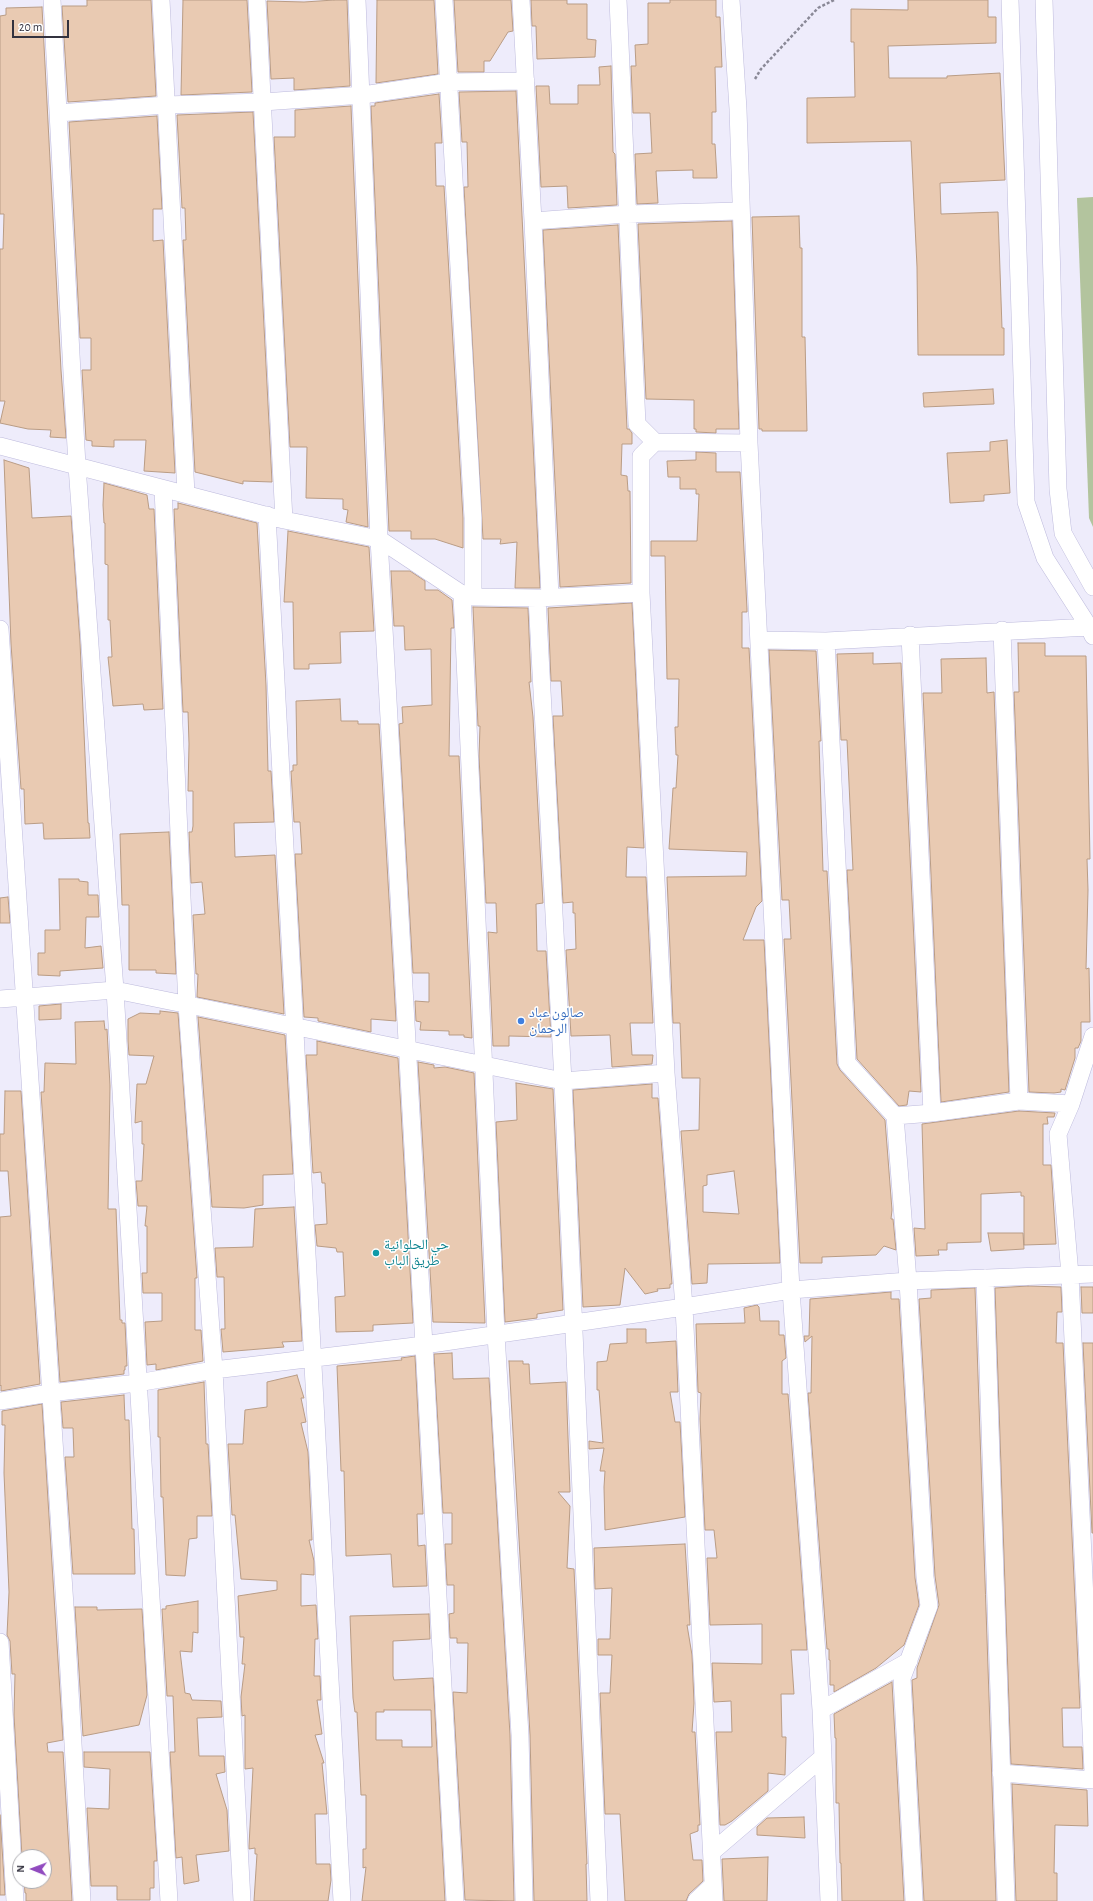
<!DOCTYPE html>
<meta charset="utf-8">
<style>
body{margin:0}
#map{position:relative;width:1093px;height:1901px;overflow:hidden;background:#eeecfb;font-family:"Alegreya Sans",sans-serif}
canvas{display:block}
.north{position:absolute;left:12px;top:1849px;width:40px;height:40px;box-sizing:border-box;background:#fff;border:1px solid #adadb2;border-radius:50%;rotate:271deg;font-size:11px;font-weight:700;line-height:16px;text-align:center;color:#33323f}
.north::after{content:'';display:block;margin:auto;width:14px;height:18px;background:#914bbf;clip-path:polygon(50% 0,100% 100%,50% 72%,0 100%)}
.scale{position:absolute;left:12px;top:20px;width:57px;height:18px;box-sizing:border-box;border:2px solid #33323f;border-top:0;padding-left:5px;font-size:12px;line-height:14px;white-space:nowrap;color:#33323f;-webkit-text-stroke:3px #fff;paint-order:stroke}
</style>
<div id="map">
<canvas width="1093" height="1901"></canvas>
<div class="north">N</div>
<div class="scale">20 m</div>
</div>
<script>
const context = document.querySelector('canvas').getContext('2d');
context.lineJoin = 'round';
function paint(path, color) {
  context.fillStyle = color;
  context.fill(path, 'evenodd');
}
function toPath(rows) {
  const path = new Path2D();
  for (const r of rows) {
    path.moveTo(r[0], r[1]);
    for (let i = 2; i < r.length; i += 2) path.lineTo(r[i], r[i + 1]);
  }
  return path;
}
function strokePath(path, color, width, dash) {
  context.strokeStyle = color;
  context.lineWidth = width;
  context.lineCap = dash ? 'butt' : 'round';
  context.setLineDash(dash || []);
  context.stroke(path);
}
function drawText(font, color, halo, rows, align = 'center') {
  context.font = font + ' "Alegreya Sans","Noto Naskh Arabic",sans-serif';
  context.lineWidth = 3;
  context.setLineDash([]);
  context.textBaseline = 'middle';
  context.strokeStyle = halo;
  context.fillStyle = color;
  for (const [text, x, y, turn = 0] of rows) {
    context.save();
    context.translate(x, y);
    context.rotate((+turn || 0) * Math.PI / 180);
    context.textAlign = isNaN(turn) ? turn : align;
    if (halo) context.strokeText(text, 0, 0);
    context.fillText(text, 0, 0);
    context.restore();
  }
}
paint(toPath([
 [1093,197,1093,527,1089,518,1077,198]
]), '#b3c49e');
const building = toPath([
 [87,0,151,0,156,96,68,102,62,6,87,6,87,0],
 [183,0,247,0,252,92,181,95,183,0],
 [334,0,347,0,350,86,294,90,294,78,271,79,267,1,304,2,334,0],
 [377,0,434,0,438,74,376,83,377,0],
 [454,0,511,0,513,31,508,32,490,61,484,61,484,72,458,72,454,0],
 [531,0,567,0,567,4,587,4,587,39,596,40,595,57,537,59,536,26,532,26,531,0],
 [670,0,716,0,716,17,720,17,722,67,715,67,716,112,712,112,712,144,715,144,717,178,693,178,693,170,656,171,658,203,637,204,635,154,652,153,650,113,633,113,631,66,636,66,635,45,648,44,648,3,670,3,670,0],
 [908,0,988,0,988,17,996,17,996,43,888,46,889,78,947,78,947,76,1000,73,1005,180,940,183,941,214,998,212,1002,328,1004,328,1004,355,918,355,917,267,911,141,807,143,807,98,855,97,854,42,851,42,851,9,908,10,908,0],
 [42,7,61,370,66,438,50,437,51,430,28,429,0,423,5,401,0,401,0,249,3,249,4,214,0,214,0,16,6,15,6,8,42,7],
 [611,66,613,152,615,154,617,205,568,208,567,186,541,187,536,86,549,86,550,104,578,104,578,85,600,85,599,67,611,66],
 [516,91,540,588,515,588,517,542,500,544,501,539,483,539,464,187,468,187,467,142,462,142,459,92,516,91],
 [439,94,442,143,435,143,436,186,444,186,463,518,463,548,435,539,411,539,411,531,389,531,371,106,375,106,375,103,439,94],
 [351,106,368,527,346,522,348,510,343,509,343,499,306,498,307,447,290,447,274,137,295,137,295,110,351,106],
 [253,112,272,482,243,481,243,484,195,472,183,240,186,240,185,208,182,208,177,115,253,112],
 [157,116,162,209,153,209,153,241,163,240,175,473,144,471,146,440,114,440,114,447,92,446,92,441,86,440,82,370,91,370,91,338,80,338,69,122,157,116],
 [799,216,800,248,802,248,802,337,805,337,807,431,762,431,762,429,759,429,752,217,799,216],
 [732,221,739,429,716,429,716,433,696,432,696,429,694,429,694,400,646,399,638,224,732,221],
 [618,225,627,429,629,429,632,433,632,444,622,444,621,475,627,476,628,491,630,491,631,583,560,587,543,230,618,225],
 [993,389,994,404,924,407,923,393,993,389],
 [1007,440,1010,493,984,495,984,501,950,503,947,453,990,451,990,442,1007,440],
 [696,452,716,453,716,472,740,472,747,609,747,612,742,612,742,648,749,648,762,901,756,907,743,940,764,940,780,1263,708,1264,707,1283,692,1284,681,1131,699,1130,700,1078,682,1078,680,1023,673,1023,667,877,746,876,747,852,669,849,673,788,676,788,678,755,676,755,675,727,678,727,679,679,667,679,665,556,651,556,651,541,697,541,699,494,696,494,696,489,680,489,680,477,668,477,667,461,696,460,696,452],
 [734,1171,739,1214,703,1212,703,1186,707,1185,707,1175,734,1171],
 [4,460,29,468,32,518,71,516,80,642,88,823,89,823,90,838,44,839,43,823,25,824,24,789,21,789,11,644,4,460],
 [104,483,147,495,149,509,154,509,163,709,144,710,143,704,113,706,108,657,112,657,110,620,108,620,108,565,105,564,105,523,104,523,103,505,104,483],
 [178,503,257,523,266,685,268,771,271,771,274,822,234,823,235,857,275,855,284,1014,197,997,198,974,196,974,193,915,205,914,202,882,191,883,189,832,192,832,193,826,193,791,188,791,189,744,188,712,183,712,174,509,178,509,178,503],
 [288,531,369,547,374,631,340,632,341,663,309,664,309,669,294,669,293,602,284,602,288,531],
 [391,571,410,571,425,581,425,590,438,590,452,600,454,628,451,628,449,756,459,756,472,1038,464,1037,464,1035,449,1035,449,1031,420,1030,421,1022,416,1021,415,1001,429,1002,429,973,413,973,399,724,403,723,402,707,432,705,431,649,405,650,404,626,394,626,391,571],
 [632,603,644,848,627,847,626,877,646,877,653,1023,630,1023,632,1055,653,1055,652,1064,612,1067,610,1035,571,1036,566,950,576,949,575,913,573,913,573,902,563,903,553,716,563,716,561,681,551,681,548,608,632,603],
 [473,607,528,608,531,682,529,682,533,717,543,903,536,904,537,951,546,951,551,1037,509,1036,509,1046,493,1046,488,932,497,933,496,903,486,903,479,756,480,726,478,726,473,607],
 [1018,643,1045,643,1045,656,1086,656,1090,859,1087,859,1088,890,1086,969,1089,968,1090,1022,1081,1022,1081,1041,1078,1048,1075,1048,1075,1058,1065,1090,1061,1089,1061,1092,1054,1093,1029,1092,1014,692,1019,692,1018,643],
 [769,650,816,651,821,741,819,741,823,871,827,871,837,1064,840,1070,885,1120,892,1210,891,1219,893,1219,896,1250,884,1246,876,1255,822,1257,822,1263,800,1263,784,939,791,939,789,900,782,900,769,650],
 [873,653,873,664,901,663,921,1092,909,1091,907,1105,899,1106,857,1059,847,870,853,870,847,740,841,740,837,654,873,653],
 [986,658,987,693,994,692,1009,1092,941,1102,923,693,942,693,941,659,986,658],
 [340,699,341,721,358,721,358,724,379,724,396,1021,371,1019,371,1032,318,1021,318,1018,304,1017,295,854,302,854,300,822,294,822,291,771,293,771,293,765,297,765,296,701,340,699],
 [169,832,176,974,156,973,156,970,129,970,129,905,122,905,120,834,169,832],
 [59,879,79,879,79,881,88,882,88,895,98,895,99,917,86,917,85,948,101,946,103,968,60,971,60,976,38,975,38,953,45,953,45,930,60,930,59,879],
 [8,897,10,923,0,923,0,898,8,897],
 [61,1004,61,1019,39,1020,39,1006,61,1004],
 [160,1011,178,1013,197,1278,195,1278,195,1330,201,1330,203,1361,156,1370,156,1364,147,1365,145,1322,162,1321,162,1293,143,1293,142,1273,147,1273,147,1226,145,1226,147,1206,138,1206,136,1181,142,1181,144,1144,142,1144,142,1121,135,1123,137,1084,146,1084,154,1056,129,1055,128,1041,128,1019,140,1013,160,1014,160,1011],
 [198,1017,285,1035,293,1174,263,1175,263,1205,244,1208,212,1207,198,1017],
 [104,1021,105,1030,107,1029,110,1086,108,1209,116,1209,120,1320,122,1320,122,1323,125,1323,127,1366,125,1366,125,1370,124,1370,124,1374,60,1382,41,1092,44,1092,45,1063,76,1064,75,1022,104,1021],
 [317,1041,398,1058,413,1323,373,1325,373,1331,336,1332,335,1297,345,1296,343,1252,337,1252,336,1248,317,1246,315,1225,327,1224,325,1183,322,1183,321,1172,313,1173,306,1055,317,1055,317,1041],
 [418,1062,434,1065,434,1068,445,1067,474,1073,485,1323,433,1322,418,1062],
 [516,1083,553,1089,563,1310,537,1314,537,1318,505,1322,496,1122,517,1120,516,1083],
 [652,1084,652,1098,658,1098,672,1284,670,1284,670,1288,657,1289,658,1291,645,1294,625,1268,620,1305,583,1307,573,1090,652,1084],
 [5,1091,21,1091,40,1384,1,1391,1,1385,0,1386,0,1217,11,1216,8,1171,0,1171,0,1134,4,1134,5,1091],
 [1019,1111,1055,1113,1054,1117,1047,1117,1048,1124,1043,1124,1043,1165,1051,1165,1056,1244,1024,1245,1024,1196,1021,1196,1021,1192,981,1194,981,1242,947,1243,947,1250,938,1250,939,1255,916,1256,914,1228,925,1229,922,1124,1019,1111],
 [294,1207,302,1341,282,1342,284,1347,223,1352,221,1329,225,1329,224,1277,217,1277,215,1248,253,1247,255,1209,294,1207],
 [988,1233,1023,1233,1024,1249,991,1251,988,1233],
 [1028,1286,1061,1287,1062,1312,1057,1312,1056,1343,1063,1343,1080,1708,1062,1708,1063,1747,1082,1747,1083,1769,1011,1764,995,1288,1028,1286],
 [1081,1287,1093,1287,1093,1313,1082,1313,1081,1287],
 [975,1288,996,1901,924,1901,912,1680,917,1678,917,1668,939,1605,935,1576,919,1299,931,1298,931,1290,975,1288],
 [891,1292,891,1299,899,1299,915,1578,919,1605,904,1645,876,1668,834,1692,834,1685,830,1685,830,1660,829,1660,829,1649,827,1649,808,1393,811,1393,812,1336,805,1342,804,1336,809,1336,810,1299,891,1292],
 [757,1305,759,1307,760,1321,779,1321,779,1335,784,1335,786,1358,782,1361,782,1394,788,1394,807,1650,791,1650,794,1694,781,1694,782,1737,786,1737,785,1775,768,1773,768,1791,732,1821,725,1825,720,1825,716,1732,732,1732,731,1701,714,1702,712,1663,762,1664,762,1624,710,1625,707,1558,717,1558,714,1530,705,1530,700,1419,701,1393,698,1392,696,1324,745,1323,744,1308,757,1305],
 [627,1329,646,1329,646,1343,676,1341,678,1392,670,1392,675,1422,680,1422,685,1517,605,1530,604,1487,605,1471,600,1471,604,1448,589,1449,589,1441,603,1443,599,1390,597,1390,597,1362,607,1361,610,1344,627,1343,627,1329],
 [1083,1343,1093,1343,1093,1533,1092,1533,1083,1343],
 [452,1353,453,1379,489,1378,510,1735,514,1901,465,1900,453,1692,467,1693,468,1643,457,1643,457,1638,450,1638,449,1614,454,1613,454,1585,447,1585,445,1544,452,1544,452,1513,443,1513,434,1354,452,1353],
 [415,1356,423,1514,417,1514,418,1546,425,1545,427,1586,393,1587,391,1554,346,1556,344,1471,341,1471,337,1366,402,1360,401,1358,415,1356],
 [509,1361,523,1361,523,1364,529,1364,530,1384,566,1382,570,1492,558,1492,570,1506,567,1568,574,1569,587,1864,586,1864,587,1901,534,1901,530,1735,509,1361],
 [297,1375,304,1398,301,1398,306,1422,301,1423,308,1452,312,1540,309,1540,314,1561,314,1575,301,1574,301,1606,316,1605,318,1639,315,1639,314,1676,320,1676,321,1700,317,1700,322,1734,315,1735,324,1763,322,1763,327,1814,315,1814,316,1864,330,1864,331,1880,328,1901,254,1901,257,1854,255,1854,255,1848,249,1849,249,1846,253,1768,245,1769,245,1715,242,1716,241,1697,245,1664,242,1664,244,1637,240,1637,238,1596,277,1590,277,1581,241,1579,235,1515,232,1515,228,1444,243,1444,245,1410,267,1407,267,1382,297,1375],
 [204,1382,206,1444,208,1444,212,1516,197,1516,197,1538,189,1539,185,1576,166,1575,163,1497,161,1497,160,1437,158,1437,158,1390,204,1382],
 [124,1395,125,1420,129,1420,132,1529,134,1529,135,1574,73,1574,65,1457,74,1457,73,1428,63,1428,61,1402,124,1395],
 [42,1404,63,1740,47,1743,48,1752,63,1752,72,1901,26,1901,26,1893,25,1893,24,1881,44,1881,44,1857,22,1857,14,1715,15,1674,12,1674,10,1641,7,1635,9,1592,4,1473,5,1425,2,1425,2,1411,42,1404],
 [685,1544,690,1625,687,1625,692,1655,694,1703,692,1732,695,1732,700,1825,698,1825,698,1831,690,1834,693,1860,702,1860,703,1881,689,1894,686,1901,625,1901,620,1814,605,1814,600,1693,610,1693,612,1655,598,1655,598,1639,610,1639,612,1588,595,1589,594,1548,685,1544],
 [198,1601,198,1633,193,1632,192,1652,180,1651,185,1693,190,1694,192,1700,221,1701,222,1717,197,1718,199,1756,224,1756,225,1772,216,1774,227,1810,229,1851,196,1855,199,1881,184,1884,182,1857,176,1858,170,1752,175,1752,173,1696,167,1696,162,1609,166,1609,166,1606,198,1601],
 [75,1607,97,1607,97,1610,142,1609,147,1695,139,1725,83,1736,75,1607],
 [429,1614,430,1639,393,1641,393,1676,394,1680,433,1678,445,1901,362,1901,366,1867,363,1868,363,1849,366,1849,366,1795,361,1795,357,1712,355,1712,353,1698,350,1616,429,1614],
 [384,1710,431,1710,432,1747,402,1747,402,1740,376,1740,376,1712,384,1712,384,1710],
 [892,1682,904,1901,842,1901,841,1863,840,1863,839,1803,836,1803,836,1738,835,1738,834,1714,892,1682],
 [84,1752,150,1752,157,1861,154,1861,154,1888,150,1888,150,1900,117,1900,117,1886,91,1886,87,1808,109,1809,110,1769,84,1767,84,1752],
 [1012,1784,1087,1790,1088,1826,1055,1825,1054,1873,1057,1873,1057,1901,1016,1901,1012,1784],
 [0,1815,5,1895,0,1895,0,1815],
 [804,1817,805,1838,757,1835,757,1827,767,1818,804,1817],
 [768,1857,767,1901,724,1901,722,1859,768,1857]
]);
paint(building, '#e9cab2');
strokePath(building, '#b99c85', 1);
const minor = toPath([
 [52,0,77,466,115,990,169,1901],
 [161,0,186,494],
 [257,0,284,520],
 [357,0,379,539,455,1901],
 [444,0,473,518,473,597],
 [521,0,533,221,550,597],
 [618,0,637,424,655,442,641,456,641,593,666,1073,684,1307,714,1901],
 [731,0,738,109,749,443,791,1290,821,1710,829,1901],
 [1010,0,1026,502,1045,558,1089,627,1093,636],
 [1044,0,1058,489,1063,533,1093,587],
 [58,113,166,105,263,102,363,95,449,82,526,81],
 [533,221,627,214,740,211],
 [655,442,749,443],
 [0,446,284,520,379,539,462,594,473,597,537,598,641,593],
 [163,489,187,1005,214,1370,242,1901],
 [267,515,342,1901],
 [462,594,496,1334,520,1735,524,1901],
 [537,598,563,1081,599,1901],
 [0,629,66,1621,82,1901],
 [1002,630,1019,1101],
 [910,635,932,1113],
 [760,640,826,641,1089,627],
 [826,641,847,1063,895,1116,908,1281,925,1577,929,1606,902,1678,914,1901],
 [0,999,115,990,563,1081,666,1073],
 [1093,1036,1071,1104,1058,1134,1070,1275,1093,1772],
 [895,1116,932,1113,1019,1101,1071,1104],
 [985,1278,1006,1901],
 [0,1401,50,1393,137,1383,214,1370,424,1345,684,1307,791,1290,908,1281,1093,1274],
 [0,1642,15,1901],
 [821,1710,909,1661],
 [1001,1773,1093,1780],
 [712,1852,823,1757],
 [696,1901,713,1885]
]);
strokePath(minor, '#bdbadc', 18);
strokePath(toPath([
 [755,79,761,69,818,8,834,0]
]), '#8a8997', 2.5, [3, 2]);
strokePath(minor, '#fff', 17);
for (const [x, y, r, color] of [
 [521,1021,4,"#3f7fe0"],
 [376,1253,4,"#0f9aa8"]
]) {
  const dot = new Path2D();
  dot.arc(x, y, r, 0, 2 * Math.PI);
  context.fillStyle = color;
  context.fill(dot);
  strokePath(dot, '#fff', 1.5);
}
drawText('14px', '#366cbe', '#fff', [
 ["صالون عباد",529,1013],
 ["الرحمان",529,1029]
], 'left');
drawText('14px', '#0d838f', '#fff', [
 ["حي الحلوانية",384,1245],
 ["طريق الباب",384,1261]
], 'left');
</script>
